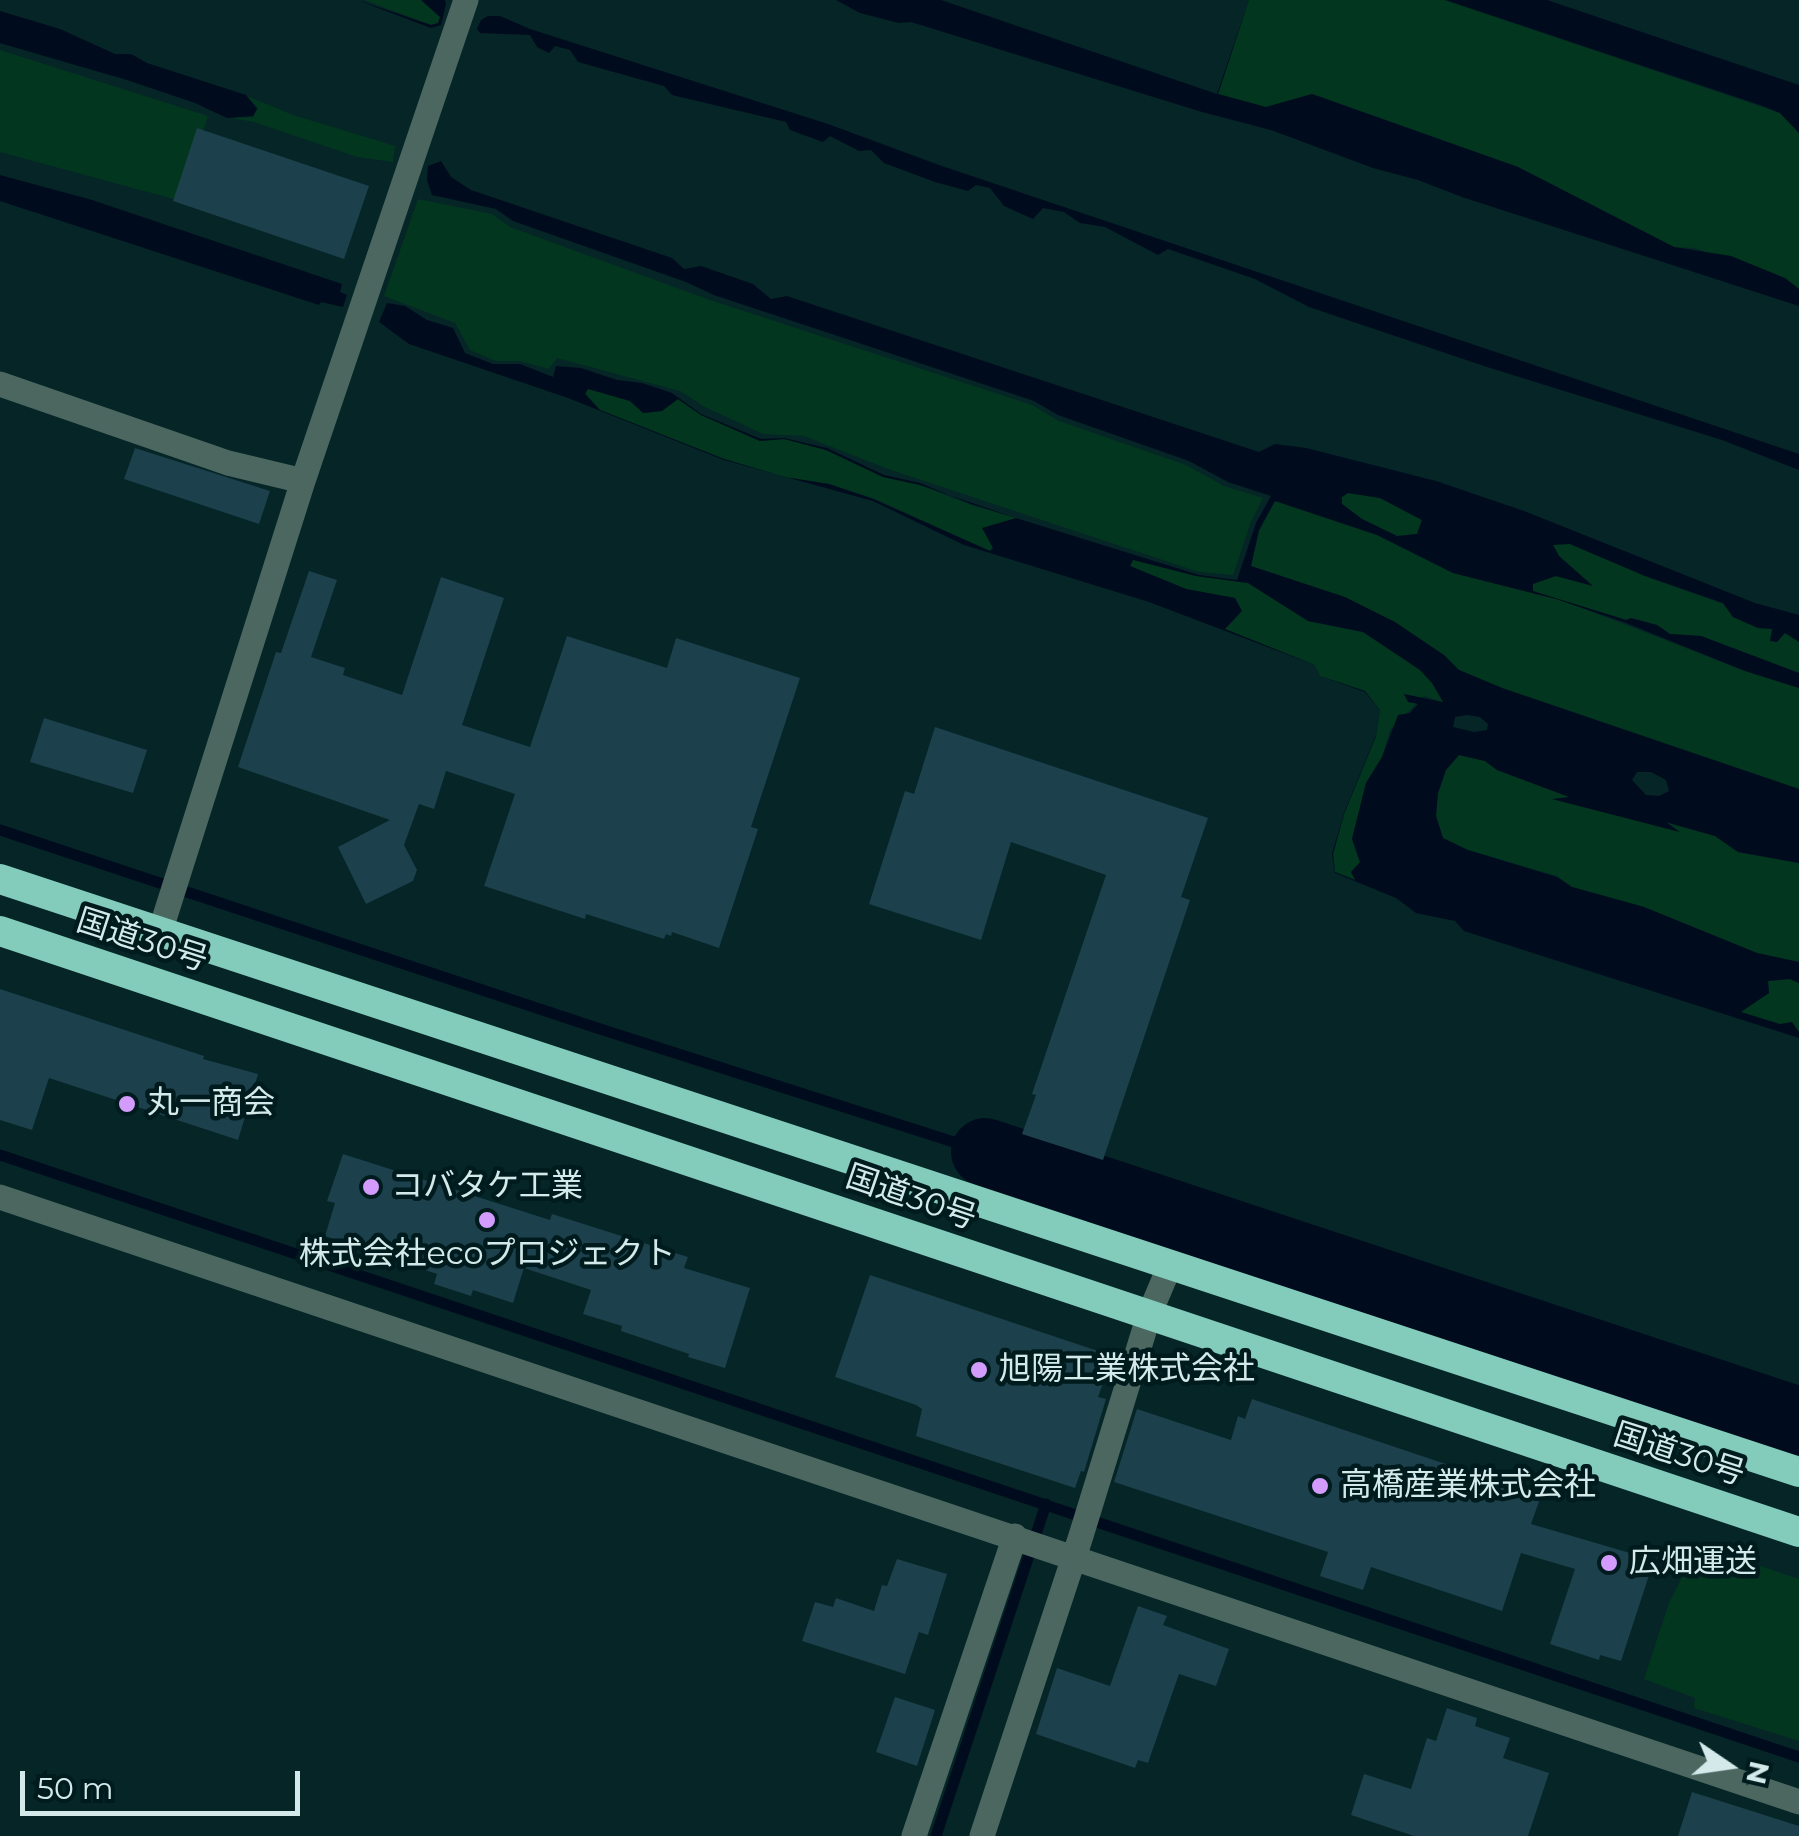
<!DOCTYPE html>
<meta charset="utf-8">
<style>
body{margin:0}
#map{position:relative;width:1799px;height:1836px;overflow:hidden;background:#052527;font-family:Montserrat,sans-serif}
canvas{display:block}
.north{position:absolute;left:1679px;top:1716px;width:100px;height:100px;-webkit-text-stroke:8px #001b1d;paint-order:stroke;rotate:103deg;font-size:28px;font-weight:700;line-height:40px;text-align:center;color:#d3e9ea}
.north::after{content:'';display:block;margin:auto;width:35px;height:45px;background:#d3e9ea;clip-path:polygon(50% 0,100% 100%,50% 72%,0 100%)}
.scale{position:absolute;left:20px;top:1771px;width:280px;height:45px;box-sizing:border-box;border:5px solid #d3e9ea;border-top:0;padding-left:12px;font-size:30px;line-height:35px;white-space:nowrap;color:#d3e9ea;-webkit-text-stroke:8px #001b1d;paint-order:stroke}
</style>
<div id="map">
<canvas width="1799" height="1836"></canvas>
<div class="north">N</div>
<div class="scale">50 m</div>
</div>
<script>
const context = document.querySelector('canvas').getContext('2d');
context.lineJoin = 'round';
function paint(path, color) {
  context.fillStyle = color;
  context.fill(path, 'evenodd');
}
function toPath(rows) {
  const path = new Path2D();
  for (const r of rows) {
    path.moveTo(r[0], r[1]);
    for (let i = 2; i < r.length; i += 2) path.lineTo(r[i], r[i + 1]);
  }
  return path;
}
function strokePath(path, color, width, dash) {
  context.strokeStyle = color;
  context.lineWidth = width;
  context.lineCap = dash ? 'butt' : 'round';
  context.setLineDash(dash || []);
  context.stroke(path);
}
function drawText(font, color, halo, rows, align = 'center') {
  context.font = font + ' Montserrat,"Noto Sans JP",sans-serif';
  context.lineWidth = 9;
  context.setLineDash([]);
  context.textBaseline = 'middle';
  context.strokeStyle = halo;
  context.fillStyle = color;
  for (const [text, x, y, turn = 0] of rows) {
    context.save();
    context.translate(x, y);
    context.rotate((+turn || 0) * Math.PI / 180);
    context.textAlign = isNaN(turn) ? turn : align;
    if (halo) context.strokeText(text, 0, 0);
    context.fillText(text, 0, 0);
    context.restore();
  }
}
paint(toPath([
 [364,0,421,0,440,17,438,23,431,25],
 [1249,0,1445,0,1780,113,1799,133,1799,289,1785,278,1694,248,1674,247,1518,167,1312,94,1266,107,1218,94],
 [0,50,208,116,181,201,0,152],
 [247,96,293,115,395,146,393,162,357,157,254,122,231,118,253,117,258,108],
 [418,199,492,214,510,227,710,300,1032,405,1059,421,1186,465,1224,486,1263,498,1250,524,1233,575,1199,572,888,469,804,436,763,434,705,407,680,391,557,358,549,369,520,361,496,361,470,350,455,323,384,296],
 [588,388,630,401,644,413,662,411,677,399,701,415,760,441,784,439,826,450,883,477,920,485,971,505,1017,518,990,551,873,498,829,484,785,477,724,459,600,410,585,393],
 [1348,493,1380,498,1422,520,1417,534,1397,536,1362,519,1342,504,1342,497],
 [1275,501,1377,535,1453,573,1548,597,1532,591,1533,583,1555,576,1590,585,1559,556,1552,544,1570,544,1645,576,1723,604,1733,617,1758,628,1773,629,1770,640,1785,633,1792,636,1799,642,1799,673,1701,636,1670,634,1657,625,1626,620,1567,602,1745,671,1799,688,1799,789,1502,688,1459,670,1444,655,1286,578,1251,566,1259,531],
 [1133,559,1196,576,1248,583,1308,621,1363,632,1420,670,1432,683,1445,703,1424,696,1390,730,1382,757,1366,783,1352,839,1360,863,1357,881,1335,872,1333,854,1344,814,1376,736,1380,710,1365,691,1320,676,1315,665,1224,629,1235,598,1186,589,1130,566],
 [1459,755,1485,761,1497,770,1571,797,1557,800,1676,831,1660,821,1715,836,1738,852,1799,863,1799,962,1757,953,1644,907,1572,887,1557,876,1468,850,1443,839,1436,816,1438,793,1446,770],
 [1790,979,1799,983,1799,1032,1740,1012,1769,993,1768,981],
 [1698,1545,1799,1579,1799,1741,1694,1708,1695,1698,1644,1679,1669,1603]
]), '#03361e');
paint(toPath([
 [357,0,431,25,438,23,440,17,421,0,445,0,446,4,441,25,431,28],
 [836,0,941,0,1217,94,1249,0,1218,94,1266,107,1312,94,1518,167,1674,247,1731,256,1785,278,1799,289,1799,306,1462,197,1418,180,1373,168,1271,130,1202,112,911,22,899,23,860,13],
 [1445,0,1547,0,1799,85,1799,133,1780,113,1760,105],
 [0,11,60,29,115,54,131,54,147,63,246,95,257,109,253,116,227,118,195,103,127,80,3,44,0,43],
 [488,16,500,16,530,29,828,124,939,165,1799,454,1799,470,1722,440,1487,367,1309,307,1255,279,1168,249,1158,255,1105,227,1080,223,1064,212,1043,208,1033,219,1004,206,990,188,976,185,968,191,935,182,884,163,871,150,859,151,830,136,823,142,790,130,786,122,672,95,664,86,578,62,570,50,555,46,549,53,537,47,530,35,480,33,477,29,481,20],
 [441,161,451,177,471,190,672,258,684,269,701,266,753,284,771,299,787,296,1259,452,1275,444,1306,448,1436,481,1524,511,1755,603,1799,615,1799,642,1785,633,1777,642,1770,641,1772,629,1758,628,1733,617,1723,603,1645,576,1570,544,1553,545,1559,556,1593,586,1556,576,1533,584,1533,591,1626,620,1631,618,1657,625,1670,634,1701,636,1799,673,1799,688,1745,671,1626,623,1556,599,1453,573,1377,535,1275,501,1259,530,1251,566,1345,597,1395,622,1444,655,1459,670,1502,688,1799,789,1799,863,1738,852,1715,836,1666,822,1680,832,1552,799,1569,797,1497,770,1485,761,1459,755,1446,770,1438,793,1436,816,1443,838,1468,850,1557,877,1572,887,1644,907,1757,953,1799,962,1799,983,1790,979,1768,981,1769,993,1741,1012,1780,1024,1792,1022,1799,1032,1799,1038,1464,931,1455,921,1416,913,1396,898,1335,873,1332,854,1344,813,1376,735,1380,711,1365,692,1320,676,1315,665,1149,602,964,545,873,501,724,460,568,398,409,344,379,322,387,303,405,306,427,320,453,328,465,353,493,364,520,364,553,377,556,366,581,368,617,380,642,383,672,393,701,414,761,439,784,438,827,448,884,475,920,483,971,504,1199,575,1237,580,1256,523,1271,496,1228,482,1189,461,1058,415,1034,401,714,295,686,282,513,221,496,209,432,195,427,180,428,166],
 [588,389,630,401,643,413,662,411,678,399,701,415,760,441,784,439,826,450,883,477,920,485,1016,518,982,528,993,548,990,551,873,499,829,484,785,477,724,459,600,410,585,394],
 [1348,493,1380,498,1422,520,1417,534,1397,536,1362,519,1342,504,1342,497],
 [1133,560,1196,576,1248,583,1308,621,1363,632,1420,670,1432,683,1443,702,1404,694,1408,702,1418,704,1410,713,1398,715,1382,757,1366,783,1352,839,1360,862,1351,872,1355,880,1335,872,1333,854,1344,814,1376,736,1380,711,1365,691,1320,676,1315,665,1225,629,1242,611,1235,598,1186,589,1130,566],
 [1467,715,1480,717,1488,724,1487,730,1474,732,1453,727,1455,717],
 [1637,772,1651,772,1666,780,1669,791,1659,796,1646,795,1632,780],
 [0,175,92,200,342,284,340,292,347,295,343,307,321,302,319,305,0,201]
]), '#000c1d');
strokePath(toPath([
 [0,830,597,1028,985,1152],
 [0,1155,1799,1757],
 [936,1836,1046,1504]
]), '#000c1d', 11);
strokePath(toPath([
 [985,1152,1799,1421]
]), '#000c1d', 68);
paint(toPath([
 [197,128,369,186,344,259,173,201],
 [135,448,270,491,259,524,124,479],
 [309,571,337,580,311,657,345,668,343,675,402,695,441,577,504,598,462,725,530,747,567,636,667,668,676,638,800,678,751,827,758,829,719,948,672,932,671,936,666,934,664,939,586,914,585,919,484,886,515,794,446,771,434,809,419,804,404,845,417,870,413,881,366,904,338,847,390,820,238,767,276,652,281,653],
 [44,718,147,750,133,793,30,762],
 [935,727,1208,818,1181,897,1190,900,1103,1160,1022,1134,1036,1095,1032,1094,1106,875,1011,842,981,940,869,904,905,791,914,794],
 [0,989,204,1056,203,1059,258,1074,238,1140,49,1078,32,1130,0,1120],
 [343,1154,550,1220,552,1214,688,1257,684,1268,750,1288,725,1368,688,1357,689,1354,621,1331,622,1326,583,1314,591,1290,524,1268,513,1303,473,1290,471,1296,434,1284,437,1274,325,1236,335,1203,327,1201],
 [870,1275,1113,1356,1098,1397,1106,1399,1084,1472,1081,1471,1075,1488,916,1436,922,1409,916,1405,835,1377],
 [1252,1399,1541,1496,1531,1524,1654,1560,1621,1661,1600,1655,1599,1660,1550,1644,1575,1569,1521,1553,1502,1611,1371,1567,1363,1590,1320,1576,1328,1552,1114,1482,1137,1409,1231,1440,1238,1416,1245,1419],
 [897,1559,947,1574,928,1635,919,1632,905,1674,802,1641,815,1602,833,1607,836,1598,874,1611,882,1585,887,1586],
 [1138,1606,1167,1616,1163,1625,1229,1649,1216,1686,1179,1674,1148,1763,1138,1760,1135,1768,1036,1734,1057,1668,1110,1686],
 [895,1697,935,1710,917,1766,876,1752],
 [1447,1708,1477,1718,1475,1726,1510,1738,1503,1758,1549,1773,1528,1836,1414,1836,1351,1815,1364,1774,1411,1789,1427,1738,1436,1741],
 [1692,1792,1799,1826,1799,1836,1678,1836]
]), '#1c404c');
strokePath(toPath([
 [0,384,228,463,303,481,466,0],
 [160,932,303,481],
 [0,1197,1799,1802],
 [914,1836,1015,1536],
 [982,1836,1080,1539,1149,1315,1171,1263]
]), '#4b6760', 25);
strokePath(toPath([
 [0,879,1799,1472],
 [0,931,1799,1532]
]), '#83ccbc', 30);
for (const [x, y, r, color] of [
 [127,1104,10,"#d39cfc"],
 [371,1187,10,"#d39cfc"],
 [487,1220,10,"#d39cfc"],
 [979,1370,10,"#d39cfc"],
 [1320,1486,10,"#d39cfc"],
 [1609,1563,10,"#d39cfc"]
]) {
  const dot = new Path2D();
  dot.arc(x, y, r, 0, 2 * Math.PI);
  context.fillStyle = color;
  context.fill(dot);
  strokePath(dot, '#001b1d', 4);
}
drawText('32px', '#d3e9ea', '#001b1d', [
 ["国道30号",142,941,18],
 ["国道30号",911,1198,19],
 ["国道30号",1679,1455,18]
]);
drawText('32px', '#d3e9ea', '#001b1d', [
 ["丸一商会",147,1104],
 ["コバタケ工業",391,1187],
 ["株式会社ecoプロジェクト",487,1255,"center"],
 ["旭陽工業株式会社",999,1370],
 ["高橋産業株式会社",1340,1486],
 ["広畑運送",1629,1563]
], 'left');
</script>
